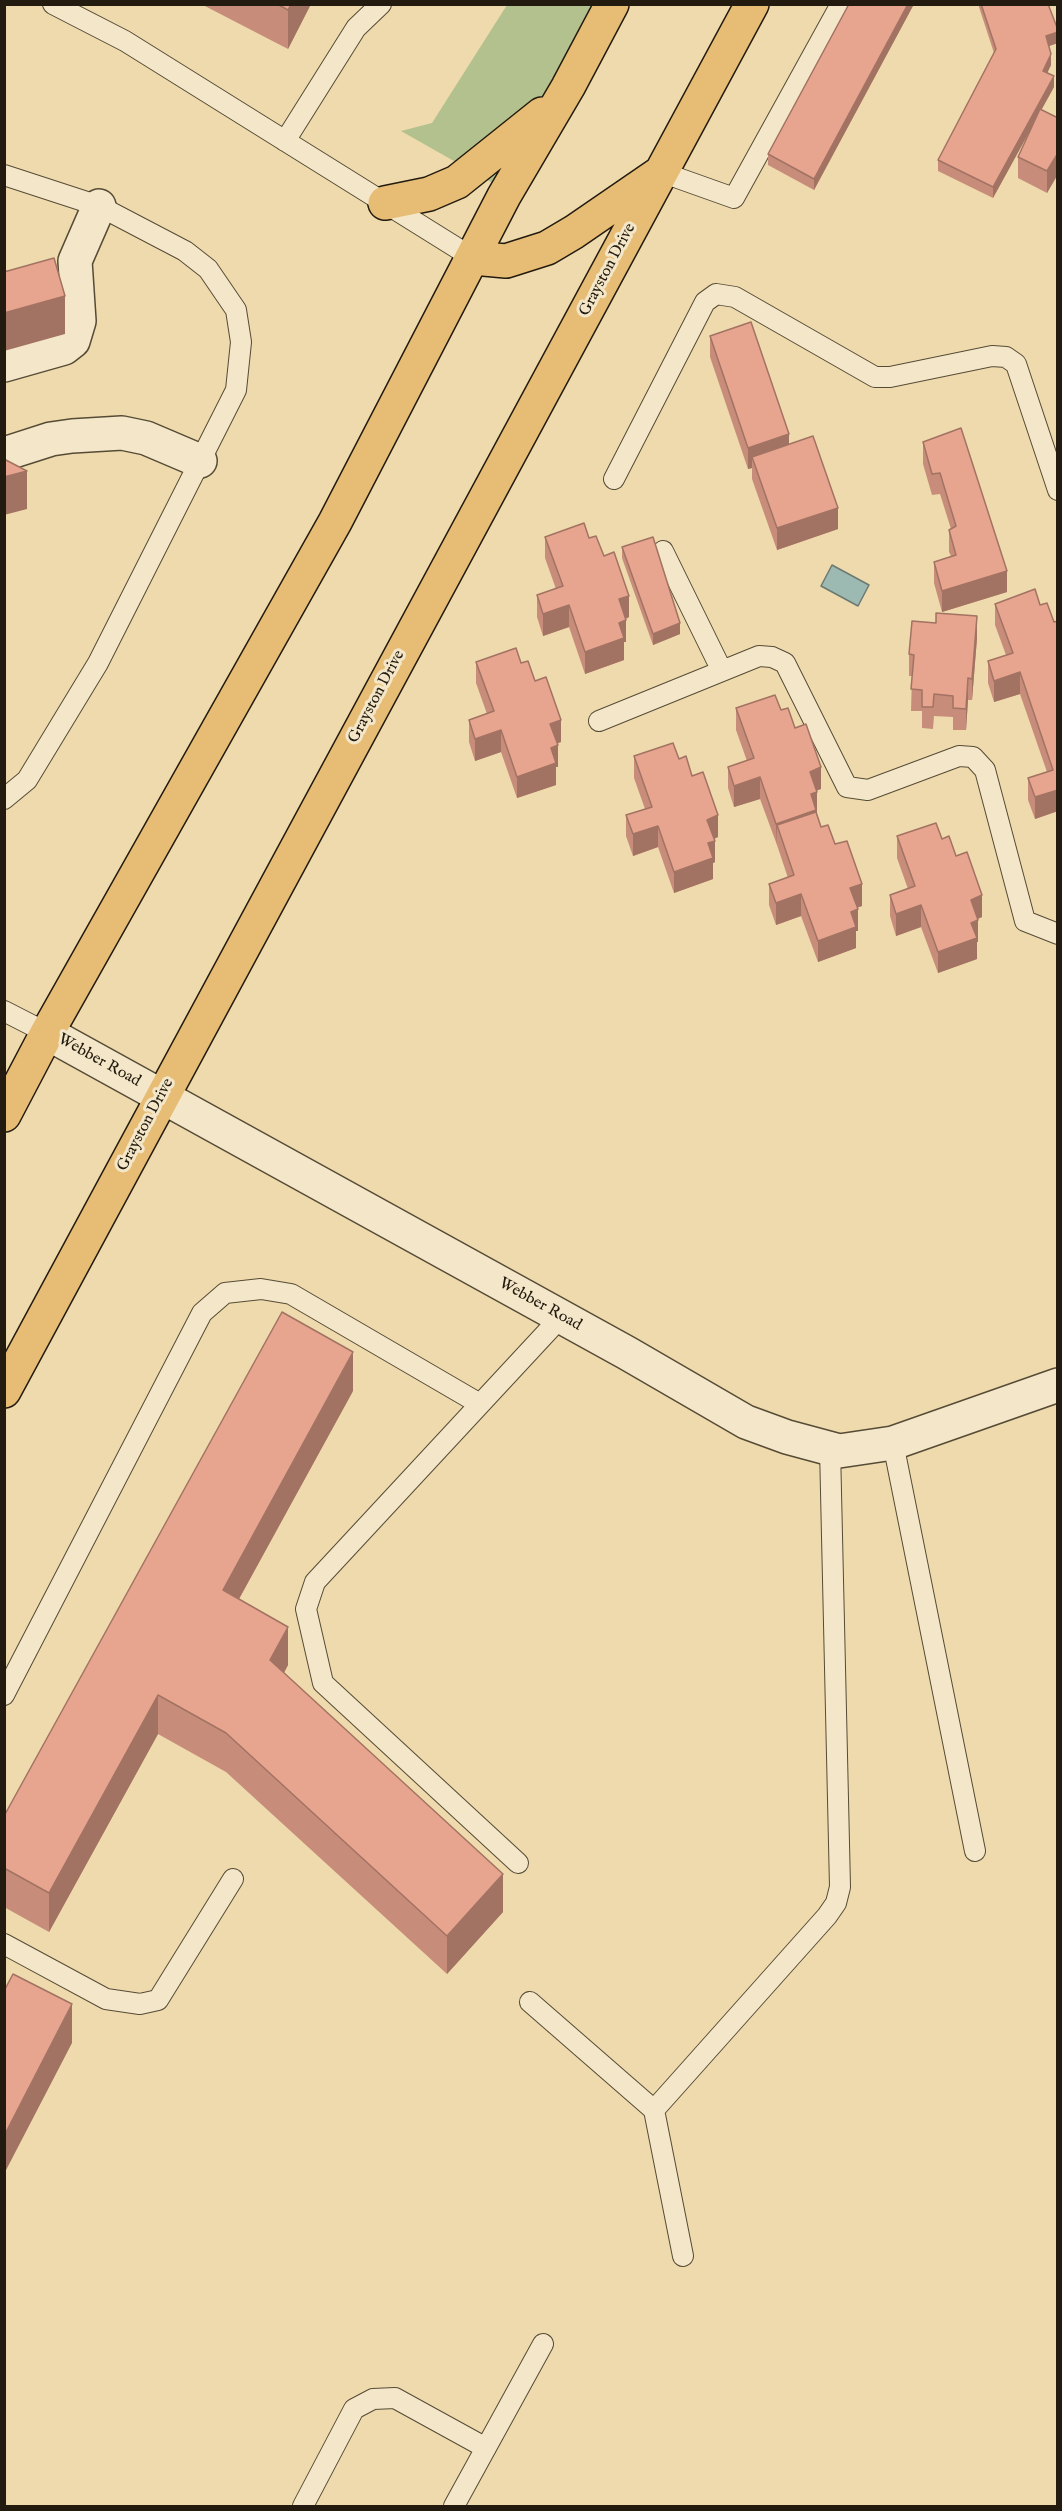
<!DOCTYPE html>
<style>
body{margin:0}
#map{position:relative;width:1062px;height:2511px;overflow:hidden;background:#eedaac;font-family:"IM FELL English",serif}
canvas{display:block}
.frame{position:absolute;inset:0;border:6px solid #231b0f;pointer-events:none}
</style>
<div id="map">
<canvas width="1062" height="2511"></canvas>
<div class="frame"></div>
</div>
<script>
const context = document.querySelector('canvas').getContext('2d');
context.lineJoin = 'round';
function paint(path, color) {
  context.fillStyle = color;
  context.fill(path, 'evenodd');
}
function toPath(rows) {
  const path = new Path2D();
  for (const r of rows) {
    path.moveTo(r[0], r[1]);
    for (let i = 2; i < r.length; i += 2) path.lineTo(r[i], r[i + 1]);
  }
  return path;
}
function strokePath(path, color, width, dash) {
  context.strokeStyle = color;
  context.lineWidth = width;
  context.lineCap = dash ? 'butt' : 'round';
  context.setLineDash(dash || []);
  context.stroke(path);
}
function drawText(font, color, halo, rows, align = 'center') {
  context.font = font + ' "IM FELL English",serif';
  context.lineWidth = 6;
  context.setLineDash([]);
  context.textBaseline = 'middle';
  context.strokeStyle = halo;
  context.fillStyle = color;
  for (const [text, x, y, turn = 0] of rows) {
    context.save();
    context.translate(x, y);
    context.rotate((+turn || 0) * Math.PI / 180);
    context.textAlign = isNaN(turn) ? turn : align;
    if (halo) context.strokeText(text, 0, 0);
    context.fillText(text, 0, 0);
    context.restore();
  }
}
paint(toPath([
 [507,5,614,5,519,198,401,131,432,123]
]), '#b3c18e');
const water = toPath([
 [832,565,869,585,858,606,821,586,832,565]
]);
paint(water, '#9cb9b2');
strokePath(water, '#6c7a71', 1.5);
const lane = toPath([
 [53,4,125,41,473,258],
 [285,141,356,28,381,4],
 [661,172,734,198,841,4],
 [4,175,99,206,185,251,208,269,236,310,241,342,236,390,98,663,27,780,4,799],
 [614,479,705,302,716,294,735,297,875,377,890,377,992,356,1006,357,1016,364,1058,490],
 [663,551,722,671],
 [599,721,759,656,772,657,785,663,847,787,868,790,959,756,973,757,985,770,1025,921,1058,934],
 [4,1011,47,1033],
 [893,1443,975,1851],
 [4,1695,202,1313,225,1293,261,1289,291,1294,480,1404],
 [518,1863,323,1683,306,1609,315,1582,561,1317],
 [4,1944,106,1999,140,2004,158,2000,233,1879],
 [530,2002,654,2110,683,2256],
 [654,2110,827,1916,836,1903,840,1887,830,1448],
 [303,2506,354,2409,373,2399,395,2398,486,2448],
 [454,2506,543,2344]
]);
const street = toPath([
 [4,365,64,348,73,341,79,321,75,261,99,206],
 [4,454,51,439,72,436,122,433,146,438,200,461],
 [47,1033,627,1353,746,1422,787,1437,839,1451,893,1443,1058,1385]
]);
const primary = toPath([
 [385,203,429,194,457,182,542,114],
 [473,258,506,261,547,248,574,232,657,175],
 [4,1115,47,1033,335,522,504,196,568,87,612,4],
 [4,1391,752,4]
]);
strokePath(lane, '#564b36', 22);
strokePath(street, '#564b36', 36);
strokePath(primary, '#231b0f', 36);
strokePath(lane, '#f4e7c9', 20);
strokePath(street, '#f4e7c9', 33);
strokePath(primary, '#e7bd76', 33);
paint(toPath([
 [201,4,311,4,288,49],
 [849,4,914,4,814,190,768,165,768,154],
 [978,4,1048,4,1058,30,1058,43,1049,46,1051,65,1047,73,1054,87,1041,110,1058,118,1058,174,1047,193,1018,178,1018,157,1029,132,993,198,938,171,938,160,994,53],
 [710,336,789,444,838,529,777,550,752,479,752,468,748,469,710,357],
 [923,442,1007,592,942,612,934,583,934,562,951,556,949,552,949,530,951,529,940,494,932,495,923,464],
 [545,537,589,538,604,556,629,617,626,619,626,642,624,642,624,660,585,674,569,627,543,636,537,617,537,595,556,589,545,558],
 [622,547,680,634,653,645,622,558],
 [995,604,1040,605,1054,622,1058,621,1058,811,1035,819,1028,800,1028,778,1047,772,1020,694,994,702,988,683,988,661,1006,655,995,625],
 [977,638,972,700,968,700,966,730,953,730,953,717,934,716,933,729,922,728,922,711,911,711,912,676,909,676,909,654],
 [476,662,521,663,535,681,561,742,557,743,558,767,556,767,556,785,517,798,501,752,475,761,469,742,469,720,487,714,476,683],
 [736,708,781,710,795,728,821,789,817,790,817,814,821,827,835,844,862,906,857,907,858,931,856,931,856,948,818,962,801,916,776,925,769,905,769,884,788,878,777,845,760,799,734,807,728,788,728,767,747,761,736,730],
 [634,756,679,759,692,776,718,837,714,839,715,862,713,863,713,879,674,893,658,847,633,856,626,836,626,815,645,809,634,778],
 [897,836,942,839,956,856,982,917,978,919,978,942,977,942,977,959,938,973,921,927,896,936,890,916,890,895,908,889,897,858],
 [353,1391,239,1599,288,1665,284,1673,503,1912,447,1974,226,1772,158,1734,49,1932,4,1907,4,1816]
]), '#c78d7a');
paint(toPath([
 [291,4,311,4,288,49,288,10],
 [908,4,914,4,814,190,814,179],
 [1058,32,1058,43,1046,47,1046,36],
 [1051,54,1051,65,1043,82,1043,71],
 [1054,76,1054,87,993,198,993,187],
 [1058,153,1058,174,1047,193,1047,171],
 [65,296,65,334,4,351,4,313],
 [789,434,789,455,752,457,752,468,748,469,748,448],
 [27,471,27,509,4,515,4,477],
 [838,508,838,529,777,550,777,528],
 [1007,571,1007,592,942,612,942,591],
 [629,596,629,617,619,621,619,599],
 [569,605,569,627,543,636,543,614],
 [977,616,977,638,972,700,972,679],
 [626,620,626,642,624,642,624,660,585,674,585,652,619,623],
 [680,623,680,634,653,645,653,634],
 [1020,672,1020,694,994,702,994,681],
 [968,678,968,700,966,730,966,709],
 [561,720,561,742,550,746,550,724],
 [501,730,501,752,475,761,475,739],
 [558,745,558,767,556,767,556,785,517,798,517,777,551,748],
 [821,767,821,789,810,793,810,772],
 [760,777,760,799,734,807,734,786],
 [1058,790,1058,811,1035,819,1035,797],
 [817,792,817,814,777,825,776,845,776,824,811,794],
 [718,815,718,837,707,841,707,820],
 [658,826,658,847,633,856,633,834],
 [715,841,715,862,713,863,713,879,674,893,674,872,708,843],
 [862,884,862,906,850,910,850,888],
 [801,894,801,916,776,925,776,903],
 [982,895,982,917,971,921,971,900],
 [921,905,921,927,896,936,896,914],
 [858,909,858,931,856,931,856,948,818,962,818,941,851,912],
 [978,920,978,942,977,942,977,959,938,973,938,952,971,923],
 [353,1352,353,1391,223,1628,223,1590],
 [288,1627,288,1665,270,1698,270,1660],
 [158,1695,158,1734,49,1932,49,1893],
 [503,1874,503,1912,447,1974,447,1936],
 [72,2004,72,2043,4,2174,4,2136]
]), '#a27363');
const building = toPath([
 [277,4,291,4,288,10,277,4],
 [849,4,908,4,814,179,768,154,849,4],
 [981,4,1048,4,1058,30,1058,32,1046,36,1051,54,1043,71,1054,76,993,187,938,160,996,49,981,4],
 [1040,109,1058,118,1058,153,1047,171,1018,157,1040,109],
 [54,258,65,296,4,313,4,272,54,258],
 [751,322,789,434,748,448,710,336,751,322],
 [961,428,1007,571,942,591,934,562,956,555,949,530,956,526,940,473,932,474,923,442,961,428],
 [813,436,838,508,777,528,752,457,813,436],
 [4,459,27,471,4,477,4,459],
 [584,523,589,538,596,536,604,556,614,552,629,596,619,599,626,620,619,623,624,638,585,652,569,605,543,614,537,595,563,586,545,537,584,523],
 [653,537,680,623,653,634,622,547,653,537],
 [1035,589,1040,605,1047,603,1054,622,1058,621,1058,790,1035,797,1028,778,1053,770,1020,672,994,681,988,661,1013,653,995,604,1035,589],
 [936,613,977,616,972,679,968,678,966,709,953,708,953,696,934,694,933,707,922,707,922,690,911,689,914,655,909,654,912,621,936,623,936,613],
 [516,648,521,663,528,661,535,681,546,677,561,720,550,724,558,745,551,748,556,763,517,777,501,730,475,739,469,720,494,711,476,662,516,648],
 [775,695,781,710,788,708,795,728,806,724,821,767,810,772,817,792,811,794,816,810,776,824,760,777,734,786,728,767,754,758,736,708,775,695],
 [673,743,679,759,686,756,692,776,703,772,718,815,707,820,715,841,708,843,713,858,674,872,658,826,633,834,626,815,652,807,634,756,673,743],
 [816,812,821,827,828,825,835,844,847,841,862,884,850,888,858,909,851,912,856,927,818,941,801,894,776,903,769,884,794,875,777,825,816,812],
 [936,823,942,839,949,836,956,856,967,852,982,895,971,900,978,920,971,923,977,938,938,952,921,905,896,914,890,895,915,886,897,836,936,823],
 [282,1312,353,1352,223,1590,288,1627,270,1660,503,1874,447,1936,226,1733,158,1695,49,1893,4,1868,4,1816,282,1312],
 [13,1974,72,2004,4,2136,4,1991,13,1974]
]);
paint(building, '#e7a48e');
strokePath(building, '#a27363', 1.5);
drawText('16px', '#231b0f', '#f4e7c9', [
 ["Grayston Drive",608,270,-62],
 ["Grayston Drive",377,697,-62],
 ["Webber Road",99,1061,29],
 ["Grayston Drive",146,1125,-62],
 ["Webber Road",540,1305,29]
]);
</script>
